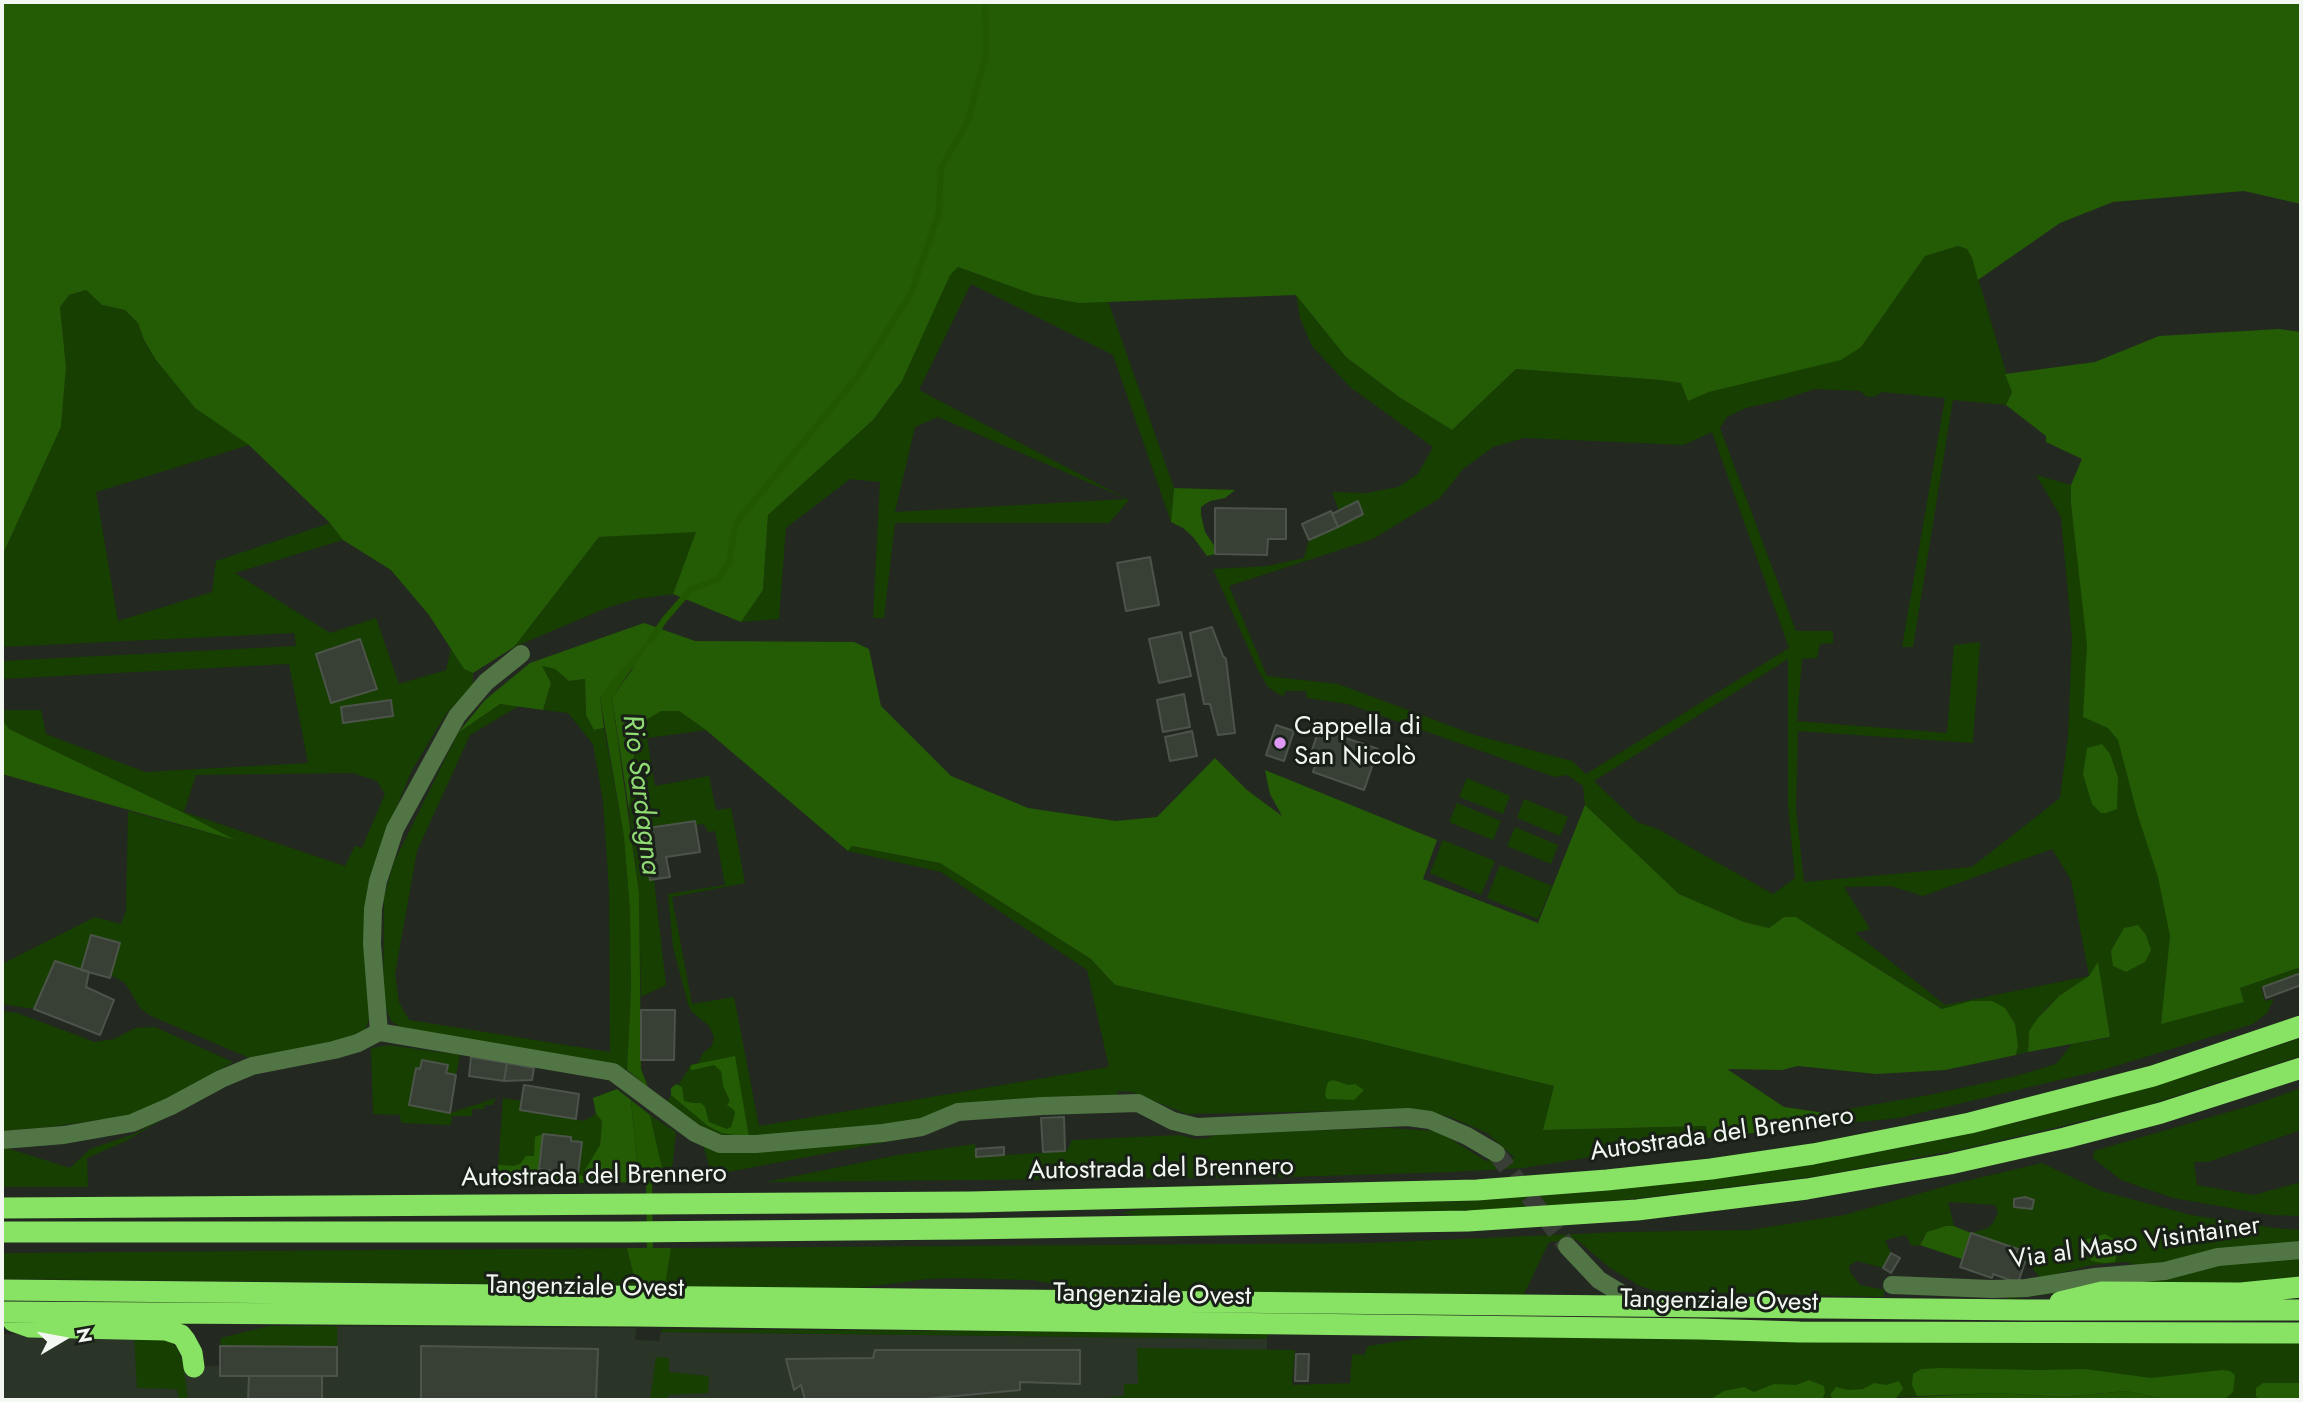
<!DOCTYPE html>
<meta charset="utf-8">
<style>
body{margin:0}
#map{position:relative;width:2303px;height:1402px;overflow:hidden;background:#232920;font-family:Jost,sans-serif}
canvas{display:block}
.frame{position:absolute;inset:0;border:4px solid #f2f7f1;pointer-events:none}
.north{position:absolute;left:28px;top:1304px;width:70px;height:70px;-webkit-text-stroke:5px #192017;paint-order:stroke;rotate:80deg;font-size:19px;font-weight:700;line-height:28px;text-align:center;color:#f2f7f1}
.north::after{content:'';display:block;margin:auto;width:24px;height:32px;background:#f2f7f1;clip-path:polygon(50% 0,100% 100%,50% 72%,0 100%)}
</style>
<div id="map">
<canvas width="2303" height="1402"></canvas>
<div class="frame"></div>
<div class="north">N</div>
</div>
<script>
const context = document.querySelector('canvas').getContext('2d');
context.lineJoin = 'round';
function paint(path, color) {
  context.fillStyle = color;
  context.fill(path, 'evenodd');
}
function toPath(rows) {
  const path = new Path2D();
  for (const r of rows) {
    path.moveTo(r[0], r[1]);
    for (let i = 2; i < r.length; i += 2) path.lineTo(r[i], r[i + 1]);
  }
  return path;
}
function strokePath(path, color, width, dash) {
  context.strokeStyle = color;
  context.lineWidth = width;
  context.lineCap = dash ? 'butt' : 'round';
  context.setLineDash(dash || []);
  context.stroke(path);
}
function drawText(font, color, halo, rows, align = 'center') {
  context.font = font + ' Jost,sans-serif';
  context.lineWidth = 6;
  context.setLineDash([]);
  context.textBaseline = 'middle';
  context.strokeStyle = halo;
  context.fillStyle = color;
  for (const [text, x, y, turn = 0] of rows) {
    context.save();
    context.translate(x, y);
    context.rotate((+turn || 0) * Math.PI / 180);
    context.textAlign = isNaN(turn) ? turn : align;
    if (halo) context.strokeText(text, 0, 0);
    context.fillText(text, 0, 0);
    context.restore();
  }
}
paint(toPath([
 [269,1326,636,1328,635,1340,659,1341,661,1332,1267,1339,1267,1351,1295,1350,1124,1396,1087,1400,2,1400,2,1334,160,1336,177,1348,184,1367,220,1366,221,1338]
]), '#2b3527');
paint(toPath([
 [1958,246,1967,249,1972,258,2012,392,2006,405,1953,400,1913,647,1902,647,1945,398,1882,392,1876,396,1867,397,1860,391,1815,389,1781,400,1746,408,1727,417,1720,428,1796,631,1833,631,1833,643,1820,644,1817,658,1802,659,1797,721,1947,733,1954,645,1980,642,1973,743,1798,731,1796,808,1804,882,1972,867,2060,798,2068,737,2072,638,2061,517,2036,475,2071,485,2071,504,2088,645,2178,889,2161,1023,2244,1002,2240,988,2301,967,2301,973,2261,988,2265,1001,2274,999,2267,1013,2253,1024,2106,1069,1899,1118,1762,1132,1825,1113,1929,1095,2016,1076,2056,1064,2072,1044,2110,1038,2098,964,2089,976,2059,996,2046,1008,2029,1031,2028,1052,2016,1055,2018,1046,1971,1001,1943,1009,1796,917,1784,917,1769,928,1744,922,1679,894,1585,805,1583,786,1567,775,1555,777,1348,704,1307,698,1306,691,1285,691,1284,696,1278,694,1268,687,1258,670,1213,569,1268,566,1304,558,1309,540,1363,514,1358,501,1339,511,1332,492,1366,493,1398,487,1418,474,1433,447,1350,387,1312,346,1300,318,1296,295,1346,357,1399,397,1452,430,1516,369,1661,380,1682,383,1688,400,1709,392,1861,347,1924,256],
 [1712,432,1789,648,1586,774,1572,761,1475,735,1338,684,1267,676,1229,586,1373,539,1440,498,1463,469,1493,447,1524,438,1684,445],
 [1788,659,1788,805,1795,878,1773,894,1658,829,1637,822,1594,781],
 [2052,849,2071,880,2089,976,1945,1005,1855,933,1870,929,1844,887,1891,886,1923,896],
 [958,267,1035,295,1079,303,1108,301,1174,488,1171,522,1113,355,971,284,919,390,1129,500,1109,523,895,523,884,618,873,618,880,482,850,479,786,528,779,619,741,622,763,590,768,515,873,420,902,381,950,274],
 [938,417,1127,499,895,512,915,427],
 [86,290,102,305,125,310,138,323,144,340,156,360,195,408,249,445,96,492,118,621,212,592,216,561,330,523,343,540,235,573,330,633,376,618,399,684,446,670,451,649,464,669,473,673,473,685,446,714,412,770,385,835,368,888,364,914,370,1016,365,1030,355,1039,257,1060,247,1057,151,1016,141,1009,125,983,111,975,120,943,91,935,81,970,55,962,34,1009,2,1004,2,964,95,917,121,924,126,910,128,811,231,839,184,813,9,729,2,719,2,710,41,710,46,734,145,772,308,763,289,664,2,679,2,661,296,646,294,633,2,647,2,556,61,427,66,367,60,307,69,295],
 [353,773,377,781,385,794,362,848,355,846,345,866,184,812,196,775],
 [697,531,673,594,636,599,609,607,514,647,599,537],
 [541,665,555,669,569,681,585,679,586,715,594,730,604,728,624,837,630,911,631,989,627,1070,609,1063,403,1029,391,1021,386,1008,383,993,384,897,394,862,458,733,500,704,519,706,470,735,417,851,395,974,399,1002,409,1020,610,1052,609,890,603,801,593,744,568,713,543,710,551,683],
 [661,710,679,711,706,730,647,738,655,786,709,776,716,810,731,808,745,883,672,897,692,1004,734,997,759,1126,1109,1067,1087,970,941,872,848,851,851,846,940,863,1091,959,1115,985,1361,1039,1554,1086,1544,1130,1707,1126,1708,1138,1523,1168,1452,1172,1286,1177,766,1182,898,1155,975,1144,977,1157,1067,1151,1072,1140,1180,1135,1195,1139,1207,1138,1219,1134,1389,1128,1433,1131,1444,1135,1486,1161,1515,1158,1487,1133,1450,1117,1430,1112,1390,1110,1187,1114,1132,1092,1118,1091,1116,1098,915,1123,729,1138,713,1134,688,1120,667,1102,691,1065,698,1063,703,1053,712,1046,714,1037,709,1026,692,1012,688,1004,673,947,668,894,725,885,715,831,708,832,704,824,696,825,695,821,643,829,650,880,654,880,666,985,641,997,639,893,629,810,636,732,646,720],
 [1467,778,1510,796,1503,814,1459,797],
 [1524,799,1568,817,1560,836,1517,818],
 [1457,803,1501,821,1493,840,1449,822],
 [1515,827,1558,845,1551,864,1507,846],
 [1443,840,1495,861,1481,895,1430,873],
 [1500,865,1552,886,1538,919,1487,898],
 [2,1011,17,1013,95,1042,114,1039,135,1028,155,1027,233,1062,171,1099,127,1116,49,1127,2,1131],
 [2301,1038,2301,1056,2142,1107,1968,1148,1818,1176,1633,1199,1489,1210,1139,1216,1122,1213,1136,1210,1200,1208,1473,1201,1601,1191,1799,1167,1935,1141,2018,1122,2208,1069],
 [388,1045,460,1055,456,1075,446,1073,447,1065,422,1060,420,1069,416,1068,409,1105,450,1113,496,1098,493,1105,485,1105,484,1109,472,1109,472,1116,452,1116,451,1125,401,1123,400,1115,373,1114,371,1048],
 [2301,1088,2301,1130,2208,1162,2194,1162,2197,1185,2254,1195,2301,1182,2301,1216,2271,1215,2173,1198,2121,1180,2093,1158,2094,1151,2097,1150,2256,1104],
 [503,1098,521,1101,520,1110,584,1121,596,1114,602,1121,600,1145,586,1183,497,1184],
 [175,1112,126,1141,87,1158,88,1187,2,1187,2,1149,7,1148,70,1168,90,1149,134,1134],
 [650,1115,676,1132,671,1180,665,1181],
 [902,1139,712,1175,703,1145,788,1147,858,1144],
 [2042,1163,2101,1191,2191,1215,2274,1228,2301,1230,2301,1243,2170,1263,2138,1265,2124,1262,2092,1265,2040,1278,2018,1249,1971,1233,1988,1228,1993,1223,1998,1213,1995,1205,1948,1202,1954,1226,1946,1226,1923,1237,1920,1245,1916,1246,1911,1245,1906,1235,1885,1240,1891,1253,1883,1268,1857,1261,1849,1266,1850,1272,1860,1285,1885,1290,1883,1297,1656,1291,1640,1286,1610,1268,1576,1239,1549,1242,1524,1294,1093,1291,1032,1280,956,1278,927,1279,851,1289,665,1286,671,1248,1369,1243,1620,1232,1750,1230,1844,1215,1953,1184],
 [627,1248,636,1285,2,1279,2,1253],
 [2301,1257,2301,1280,2083,1290,2008,1299,2009,1293,2221,1264],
 [269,1326,337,1326,337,1347,220,1346,221,1338],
 [662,1329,1268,1333,1267,1339,661,1332],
 [134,1336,169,1340,177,1348,183,1363,188,1400,179,1400,177,1389,137,1388],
 [1434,1336,2301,1343,2301,1400,2168,1400,2126,1391,1917,1396,1860,1400,1087,1400,1124,1396,1124,1384,1138,1384,1137,1348,1295,1350,1292,1385,1350,1383,1352,1354,1364,1355,1368,1346],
 [656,1357,669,1358,669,1372,709,1376,708,1393,668,1395,668,1400,650,1400]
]), '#163f01');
paint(toPath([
 [2,2,2301,2,2301,204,2244,191,2113,202,2060,223,1978,280,1972,258,1967,249,1958,246,1925,256,1861,347,1841,360,1709,392,1688,401,1681,383,1661,380,1516,369,1452,430,1399,397,1346,357,1296,295,1079,303,1035,295,958,267,950,275,902,381,873,420,768,515,763,590,741,622,673,594,696,532,599,537,514,647,473,673,464,669,429,615,391,570,343,540,330,523,249,445,195,408,156,360,144,340,138,323,125,310,102,305,86,290,69,295,60,307,66,367,61,427,2,556],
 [2279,329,2301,332,2301,967,2240,988,2244,1002,2161,1024,2170,936,2158,877,2137,813,2118,740,2108,728,2083,717,2087,645,2071,504,2071,485,2082,459,2046,442,2046,436,2006,405,2012,392,2005,374,2095,362,2159,336],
 [1174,488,1235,490,1225,498,1210,501,1201,507,1201,515,1205,532,1215,547,1215,554,1207,556,1193,537,1183,528,1171,522],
 [644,623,695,641,854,642,869,649,881,706,951,776,1028,808,1116,821,1157,817,1215,758,1247,790,1282,816,1270,794,1265,770,1437,840,1423,879,1538,923,1585,805,1679,894,1744,922,1769,928,1784,917,1796,917,1942,1009,1971,1001,1992,1001,2005,1008,2015,1024,2018,1046,2016,1055,1945,1070,1876,1074,1798,1066,1782,1070,1727,1069,1784,1107,1825,1113,1762,1132,1708,1138,1706,1126,1543,1130,1554,1086,1361,1039,1115,985,1091,959,940,863,852,846,848,851,706,730,679,711,661,711,646,720,636,732,629,810,612,698,634,667,600,698,604,728,594,730,586,715,585,679,569,681,555,669,542,666,551,683,543,710,500,704,458,733,485,700,530,663],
 [2,719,9,729,184,813,235,840,2,774],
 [2102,744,2110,754,2118,777,2117,809,2106,813,2101,813,2092,804,2083,774,2087,748],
 [2138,925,2146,935,2151,950,2145,962,2126,972,2113,966,2111,951,2124,928],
 [2098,962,2110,1037,2028,1052,2029,1031,2037,1019,2059,996,2089,976],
 [735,1056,749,1137,722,1133,708,1126,671,1095,671,1088,676,1084,682,1087,684,1101,693,1103,701,1103,705,1107,709,1122,727,1129,731,1127,735,1114,734,1110,727,1105,730,1101,723,1086,721,1071,714,1065,693,1070,690,1069,691,1065],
 [1333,1080,1349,1085,1355,1084,1364,1090,1354,1100,1327,1099,1325,1096,1326,1088,1328,1082],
 [617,1089,631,1100,639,1182,497,1184,498,1165,514,1166,520,1164,526,1156,534,1156,535,1137,543,1134,539,1169,585,1176,585,1170,600,1145,602,1121,596,1114,593,1098],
 [1946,1226,1954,1226,1971,1233,1962,1259,1920,1245,1927,1232],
 [2105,1234,2115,1240,2118,1246,2115,1262,2104,1263,2092,1261,2086,1254,2085,1245,2087,1239],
 [1941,1368,2040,1370,2085,1369,2151,1378,2222,1370,2230,1371,2235,1375,2233,1392,2224,1400,2168,1400,2126,1391,2064,1397,1996,1393,1917,1396,1912,1385,1913,1374,1921,1369],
 [1809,1380,1824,1386,1825,1393,1822,1400,1709,1400,1724,1391,1744,1387,1754,1392,1774,1384,1796,1385],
 [1899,1381,1903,1389,1896,1398,1834,1400,1830,1395,1836,1387,1848,1390,1863,1389,1874,1383,1886,1385],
 [2263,1383,2301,1383,2301,1400,2259,1400,2256,1396,2256,1388]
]), '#245b05');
paint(toPath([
 [653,637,612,698,639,893,641,1069,648,1087,627,1070,631,989,630,911,624,837,600,698,623,667],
 [631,1100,650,1115,665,1181,639,1182],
 [627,1248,671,1248,665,1286,636,1285],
 [2126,1391,2168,1400,1860,1400,1996,1393,2064,1397]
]), '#205700');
strokePath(toPath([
 [650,641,665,619,691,589,718,579,729,563,736,523,858,376,911,294,939,212,941,168,968,121,986,54,985,2],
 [649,1176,650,1256]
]), '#205700', 6);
const building = toPath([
 [1358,501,1363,514,1338,527,1332,514,1358,501],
 [1215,508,1286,509,1286,539,1268,539,1267,555,1215,554,1215,508],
 [1331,511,1338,527,1309,540,1302,524,1331,511],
 [1150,557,1159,605,1126,611,1117,563,1150,557],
 [1212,627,1223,656,1226,659,1235,733,1218,735,1210,704,1204,704,1190,633,1212,627],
 [1181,632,1191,676,1159,683,1149,639,1181,632],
 [360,639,377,689,331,703,316,654,360,639],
 [1184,694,1190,727,1163,732,1157,700,1184,694],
 [391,700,393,716,343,723,341,707,391,700],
 [1276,725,1294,731,1284,761,1266,755,1276,725],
 [1319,729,1378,749,1364,790,1313,772,1318,755,1311,753,1319,729],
 [1192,731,1197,756,1170,761,1165,737,1192,731],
 [695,821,700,852,666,857,670,877,650,880,642,829,695,821],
 [91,935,120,943,110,978,81,970,91,935],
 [55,961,89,972,86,987,114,1000,100,1035,34,1009,55,961],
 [2301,973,2301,985,2266,998,2263,987,2301,973],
 [641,1010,675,1010,674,1060,641,1060,641,1010],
 [471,1057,507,1063,504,1081,469,1076,471,1057],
 [422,1060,448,1065,446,1073,456,1075,450,1113,409,1105,416,1068,420,1069,422,1060],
 [507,1063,534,1068,532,1080,504,1081,507,1063],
 [524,1085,579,1094,576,1119,520,1110,524,1085],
 [1064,1117,1065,1151,1043,1152,1041,1118,1064,1117],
 [543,1134,571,1137,571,1141,582,1142,578,1174,539,1169,543,1134],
 [1004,1147,1004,1155,976,1157,976,1149,1004,1147],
 [2025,1197,2034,1200,2032,1209,2014,1207,2014,1199,2025,1197],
 [1971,1233,2018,1249,2014,1259,2025,1262,2018,1283,1993,1274,1992,1278,1960,1267,1971,1233],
 [1891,1253,1900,1258,1891,1273,1883,1268,1891,1253],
 [220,1346,337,1347,337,1376,220,1376,220,1346],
 [421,1346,598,1349,596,1400,421,1400,421,1346],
 [875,1350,1080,1350,1080,1384,1020,1382,1020,1390,913,1400,805,1400,801,1385,794,1390,786,1359,873,1358,875,1350],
 [1296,1354,1309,1354,1308,1381,1295,1381,1296,1354],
 [249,1376,322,1376,322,1400,248,1400,249,1376]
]);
paint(building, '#384036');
strokePath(building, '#4c544a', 2);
strokePath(toPath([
 [1496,1153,1567,1246]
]), '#383e35', 18, [18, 9]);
strokePath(toPath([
 [379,1032,372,944,373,909,378,881,395,829,457,716,486,682,521,654],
 [2,1140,64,1135,132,1123,171,1106,221,1079,252,1066,334,1050,358,1043,379,1032,613,1072,695,1133,720,1144,756,1144,883,1133,922,1127,958,1112,1043,1106,1138,1103,1173,1121,1197,1127,1408,1117,1430,1120,1467,1136,1496,1153],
 [1567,1246,1599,1280,1642,1306],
 [1892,1285,1992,1289,2026,1288,2095,1277,2165,1271,2218,1257,2301,1250]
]), '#527545', 18);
strokePath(toPath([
 [2,1208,971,1202,1477,1190,1607,1180,1711,1169,1813,1154,1970,1123,2153,1076,2301,1026],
 [2,1232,627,1232,964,1229,1468,1221,1637,1210,1807,1189,1950,1164,2065,1138,2161,1113,2301,1068],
 [2,1290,2026,1310,2301,1310],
 [2060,1302,2102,1292,2241,1293,2301,1287],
 [2,1312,636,1316,1699,1329,1800,1332,2301,1333],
 [13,1321,30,1327,166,1330,181,1335,185,1340,192,1353,194,1367]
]), '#88e364', 21);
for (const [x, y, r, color] of [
 [1280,743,7,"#dd99f3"]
]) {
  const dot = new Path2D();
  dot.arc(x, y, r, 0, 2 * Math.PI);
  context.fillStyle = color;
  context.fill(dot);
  strokePath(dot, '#192017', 2.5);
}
drawText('26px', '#f2f7f1', '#192017', [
 ["Cappella di",1294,728],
 ["San Nicolò",1294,758]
], 'left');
drawText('26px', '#f2f7f1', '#192017', [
 ["Autostrada del Brennero",1722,1135,-8],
 ["Autostrada del Brennero",1161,1170,-1],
 ["Autostrada del Brennero",594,1177,-1],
 ["Via al Maso Visintainer",2135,1244,-8],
 ["Tangenziale Ovest",585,1288,1],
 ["Tangenziale Ovest",1152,1296,1],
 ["Tangenziale Ovest",1719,1302,1]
]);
drawText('italic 28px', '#90db74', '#192017', [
 ["Rio Sardagna",640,795,83]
]);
</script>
